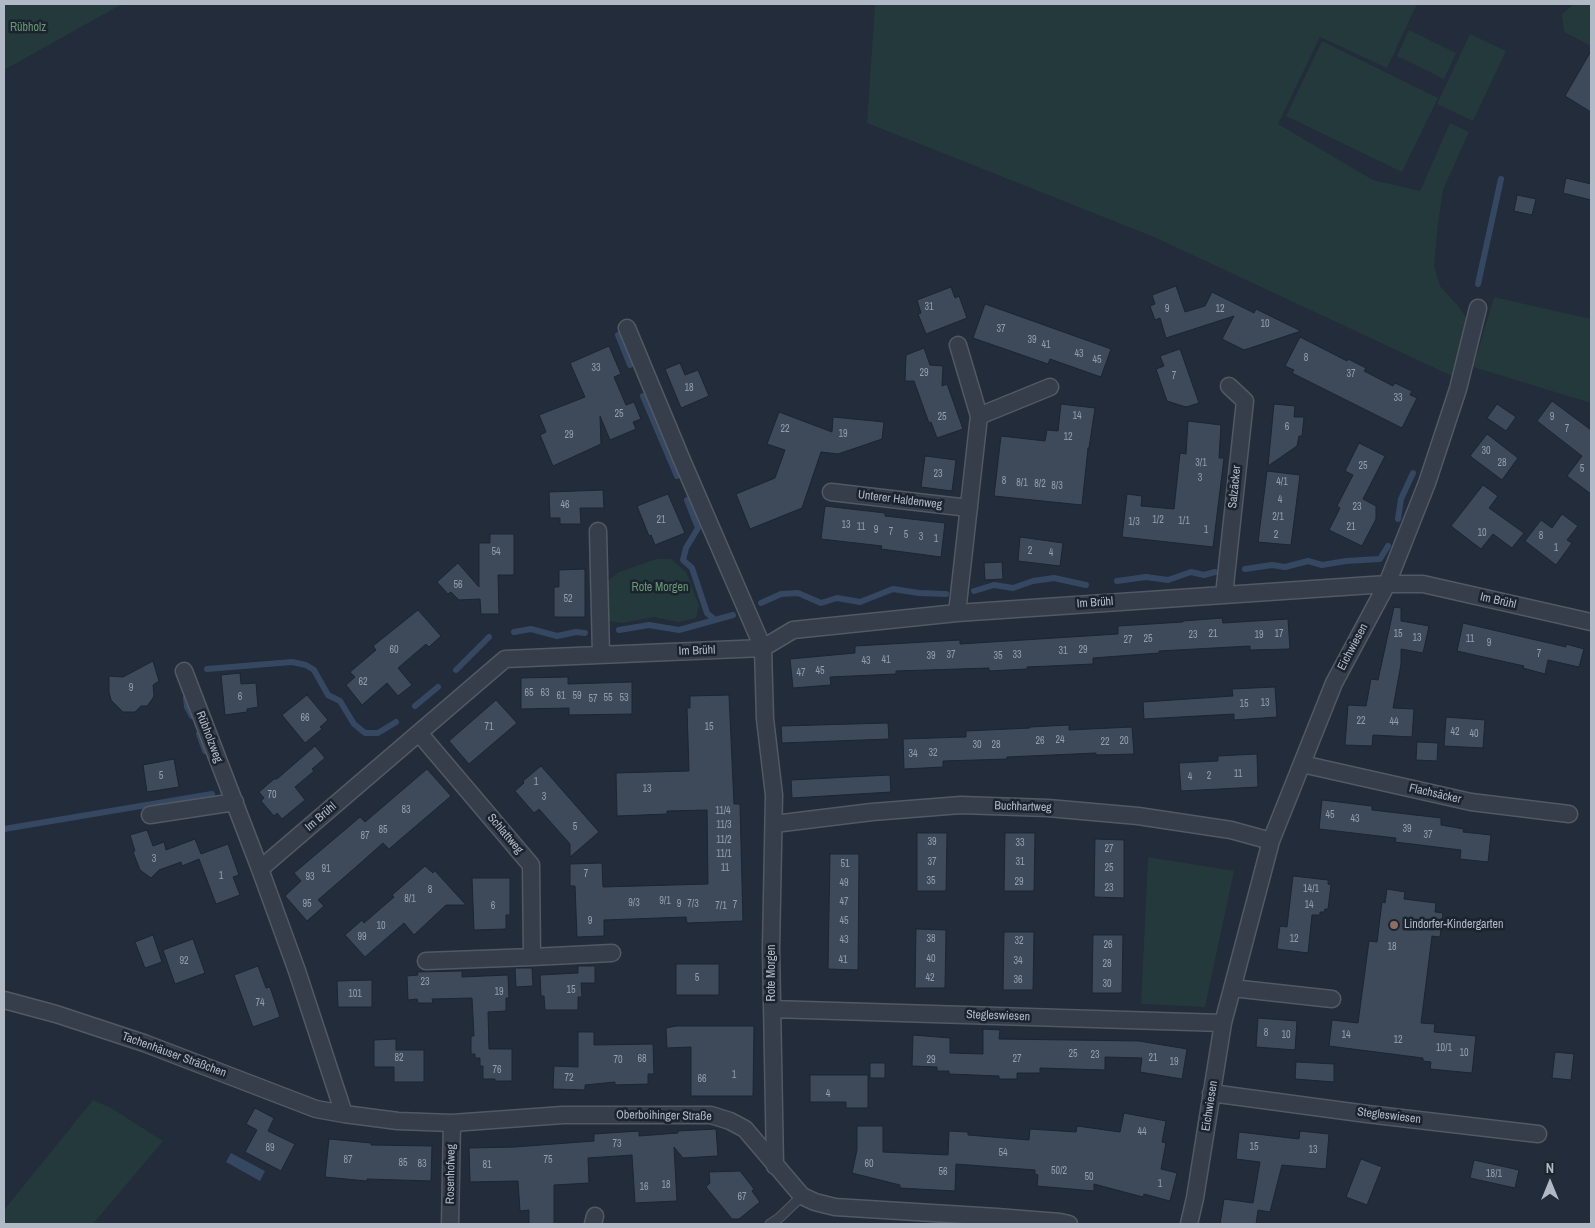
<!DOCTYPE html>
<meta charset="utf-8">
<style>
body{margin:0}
#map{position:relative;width:1595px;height:1228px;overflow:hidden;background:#222c3a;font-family:"Archivo Narrow",sans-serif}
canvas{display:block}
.frame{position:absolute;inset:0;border:5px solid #b1b9c7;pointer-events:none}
.north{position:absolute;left:1525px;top:1158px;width:50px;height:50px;-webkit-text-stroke:4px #1b232f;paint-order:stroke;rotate:0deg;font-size:14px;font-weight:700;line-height:20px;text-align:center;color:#b1b9c7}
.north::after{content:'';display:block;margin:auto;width:18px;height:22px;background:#b1b9c7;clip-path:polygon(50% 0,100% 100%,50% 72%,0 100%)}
</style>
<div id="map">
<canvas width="1595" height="1228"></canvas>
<div class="frame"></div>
<div class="north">N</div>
</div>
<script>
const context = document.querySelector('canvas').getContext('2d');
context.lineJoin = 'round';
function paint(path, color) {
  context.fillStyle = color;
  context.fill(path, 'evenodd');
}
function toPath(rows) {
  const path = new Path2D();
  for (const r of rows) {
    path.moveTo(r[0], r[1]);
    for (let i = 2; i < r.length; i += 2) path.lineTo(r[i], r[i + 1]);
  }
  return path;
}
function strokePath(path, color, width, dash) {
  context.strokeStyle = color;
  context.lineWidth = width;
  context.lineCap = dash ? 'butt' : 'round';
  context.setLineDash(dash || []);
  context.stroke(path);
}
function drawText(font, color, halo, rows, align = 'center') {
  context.font = font + ' "Archivo Narrow",sans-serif';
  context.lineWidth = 5;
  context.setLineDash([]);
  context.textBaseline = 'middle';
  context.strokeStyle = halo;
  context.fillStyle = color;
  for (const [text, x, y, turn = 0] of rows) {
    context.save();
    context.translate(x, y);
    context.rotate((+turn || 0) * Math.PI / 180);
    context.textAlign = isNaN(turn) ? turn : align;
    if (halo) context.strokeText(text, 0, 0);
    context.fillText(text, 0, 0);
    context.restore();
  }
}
paint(toPath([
 [4,4,122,4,4,70],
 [875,4,1417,4,1387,68,1320,37,1278,124,1373,180,1420,191,1450,123,1469,132,1443,190,1438,223,1434,266,1440,286,1458,306,1468,320,1454,377,1154,237,867,123],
 [1574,4,1587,4,1591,6,1591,46,1564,32,1562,14],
 [1409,30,1456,53,1444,79,1397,56],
 [1470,34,1506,51,1473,121,1437,104],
 [1322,41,1438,98,1402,172,1286,116],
 [1494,297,1591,319,1591,403,1473,367],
 [656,559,671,559,686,572,699,605,696,618,678,622,654,617,622,623,608,621,606,582,619,572],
 [1148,857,1234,871,1205,1007,1141,1004],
 [93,1100,111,1108,163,1141,93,1224,4,1224,4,1210]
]), '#24393b');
paint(toPath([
 [231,1153,265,1171,260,1181,226,1162]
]), '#364762');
strokePath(toPath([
 [1478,284,1501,179],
 [618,335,630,365],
 [643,396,677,476],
 [687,500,698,528,686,548,683,560,692,568,707,613,715,620],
 [1398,519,1401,499,1413,473],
 [1245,569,1272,565,1285,567,1308,561,1322,565,1346,561,1380,559,1388,546],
 [1117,581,1146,577,1168,580,1191,572,1204,575,1215,572],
 [974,591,994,585,1013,588,1033,581,1054,578,1086,585],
 [761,603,781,594,798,593,821,603,837,598,860,602,893,589,919,593,946,594],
 [619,630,649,625,679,630,733,615],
 [514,632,531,629,557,636,576,632,585,633],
 [207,669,292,662,306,665,314,670,328,695,340,701,354,724,365,733,378,733,396,722],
 [456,670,489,637],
 [186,698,187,707,192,716],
 [415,706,438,687],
 [199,734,205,751],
 [4,829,212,794]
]), '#364762', 6);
const building = toPath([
 [1591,51,1591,112,1565,96,1591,51],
 [1566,178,1591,184,1591,200,1563,193,1566,178],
 [1517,195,1536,199,1532,215,1514,211,1517,195],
 [1176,286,1185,312,1205,306,1212,292,1254,313,1256,309,1301,331,1244,350,1222,339,1234,316,1166,338,1160,318,1155,320,1150,306,1155,304,1152,295,1176,286],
 [951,287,955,298,959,296,967,318,926,334,918,314,921,313,917,300,951,287],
 [985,304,1111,349,1101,377,1050,359,1048,364,973,338,985,304],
 [1300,337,1347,361,1348,359,1366,368,1364,371,1393,386,1395,383,1412,391,1410,395,1417,398,1402,428,1292,373,1294,370,1285,366,1300,337],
 [609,346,621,374,614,377,626,405,634,402,641,419,633,422,636,429,610,440,600,416,601,444,553,466,540,435,546,432,539,415,585,397,570,363,609,346],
 [924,348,930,365,943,366,942,386,947,384,963,429,937,438,931,422,929,423,914,381,905,381,906,355,924,348],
 [1180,349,1199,403,1186,407,1167,401,1156,369,1164,366,1160,356,1180,349],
 [680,363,685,375,698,370,709,396,681,408,665,369,680,363],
 [1552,401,1591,430,1591,494,1567,476,1582,456,1537,421,1552,401],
 [1061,404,1095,408,1089,448,1088,448,1082,505,994,496,1001,436,1045,441,1047,430,1058,431,1061,404],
 [1274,404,1295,406,1294,417,1304,417,1302,436,1299,436,1297,446,1268,466,1274,404],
 [1497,404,1516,417,1506,431,1487,418,1497,404],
 [779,412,832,432,833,417,884,422,882,439,838,454,821,452,802,508,750,529,736,494,775,478,785,450,767,444,779,412],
 [1188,421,1221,425,1219,458,1224,458,1213,547,1122,537,1127,494,1142,496,1141,506,1174,509,1180,453,1186,454,1188,421],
 [1487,434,1518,458,1502,480,1470,456,1487,434],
 [1359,443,1385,456,1363,499,1376,506,1376,519,1362,546,1329,530,1340,508,1337,506,1353,475,1345,471,1359,443],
 [925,456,956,460,952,491,921,487,925,456],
 [1267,471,1300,475,1291,545,1258,542,1267,471],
 [1483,485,1498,496,1489,508,1524,533,1512,548,1493,534,1481,549,1451,526,1483,485],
 [603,490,604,508,580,508,581,524,560,524,560,518,550,518,549,492,603,490],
 [668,494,685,533,655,545,651,535,649,536,637,506,668,494],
 [825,506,885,513,885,516,945,523,941,557,881,549,882,546,821,539,825,506],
 [1562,514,1578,526,1567,540,1572,543,1556,565,1525,541,1541,520,1552,528,1562,514],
 [490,534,514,534,514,575,498,575,499,614,481,614,480,599,459,600,451,592,448,594,437,582,458,563,479,587,479,543,490,543,490,534],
 [1020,537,1063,543,1060,566,1018,561,1020,537],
 [1002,562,1003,579,985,580,984,563,1002,562],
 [585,569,585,617,554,617,554,587,559,587,559,570,585,569],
 [1394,607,1401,608,1401,621,1429,626,1423,653,1401,649,1401,664,1393,708,1414,709,1412,737,1373,735,1372,746,1345,745,1348,705,1366,706,1371,679,1378,680,1394,607],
 [418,610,441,636,429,647,426,644,398,668,412,685,398,696,387,683,362,705,346,685,355,677,350,672,376,650,373,646,418,610],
 [1222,618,1223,623,1288,619,1290,649,1250,650,1250,646,1159,651,1159,653,1093,658,1093,664,1027,667,1027,669,989,671,989,668,896,671,896,674,830,677,831,685,793,688,790,659,855,653,855,646,960,640,960,644,1118,634,1118,626,1183,622,1183,621,1222,618],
 [1463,623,1566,647,1566,644,1584,649,1579,667,1548,660,1545,674,1523,668,1524,666,1457,651,1463,623],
 [153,661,159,681,153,685,154,696,151,701,147,706,141,706,135,712,123,712,111,700,109,692,109,676,123,677,153,661],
 [240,673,241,684,256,683,258,707,247,709,247,712,225,715,221,675,240,673],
 [568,677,568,684,632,682,632,714,569,715,569,708,521,709,521,678,568,677],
 [1275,687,1277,717,1234,720,1234,714,1144,719,1143,702,1233,696,1232,689,1275,687],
 [307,695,328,720,320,727,322,729,305,743,282,715,307,695],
 [729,695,734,804,740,804,743,921,687,923,686,917,604,920,604,936,577,937,575,886,570,886,570,864,602,863,603,887,708,884,707,810,667,811,667,814,617,816,616,773,689,771,687,708,690,708,690,696,729,695],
 [496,700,517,723,469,764,449,741,496,700],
 [1446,717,1485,720,1483,748,1444,746,1446,717],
 [888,723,889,739,782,743,781,726,888,723],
 [1069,725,1069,730,1132,727,1134,754,1096,755,1096,753,1007,757,1007,759,943,761,943,767,904,769,903,739,966,737,966,731,1030,728,1030,727,1069,725],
 [1417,742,1438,743,1437,761,1416,760,1417,742],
 [315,746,325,758,312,769,314,771,295,787,305,800,282,819,277,813,274,816,261,801,264,798,259,792,274,779,277,779,315,746],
 [1257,754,1258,787,1181,791,1179,763,1218,761,1218,756,1257,754],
 [174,759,179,787,147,792,143,765,174,759],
 [541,766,599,832,570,857,570,844,539,809,534,813,515,791,524,783,523,781,541,766],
 [427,769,451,796,389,849,383,843,356,867,318,900,324,906,307,921,285,896,301,881,294,873,360,817,365,822,427,769],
 [890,775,891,792,792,798,791,780,890,775],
 [1322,800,1372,806,1372,810,1441,818,1441,825,1464,829,1463,832,1491,835,1488,862,1460,859,1461,850,1395,842,1396,838,1319,829,1322,800],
 [147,830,153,846,164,842,166,850,195,839,201,854,228,844,239,875,233,877,240,895,216,904,199,859,182,866,181,862,159,870,151,878,140,870,133,852,135,851,130,835,147,830],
 [917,833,947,833,946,891,917,891,917,833],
 [1005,833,1035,833,1034,891,1004,891,1005,833],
 [1095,839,1124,840,1124,898,1094,897,1095,839],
 [830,854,859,854,858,970,828,969,830,854],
 [425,866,433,873,435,871,466,905,446,905,414,935,404,923,365,957,345,935,362,920,364,923,394,897,392,895,425,866],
 [1293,876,1328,880,1328,884,1331,885,1328,909,1325,909,1324,912,1320,912,1320,915,1312,915,1308,953,1277,949,1280,926,1287,927,1293,876],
 [472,878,510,878,510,915,506,915,506,929,474,930,472,878],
 [1387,889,1405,892,1404,899,1436,903,1435,912,1443,913,1440,937,1432,936,1421,1023,1435,1024,1434,1032,1476,1036,1472,1073,1430,1069,1431,1062,1423,1061,1423,1058,1329,1046,1332,1020,1358,1023,1369,941,1377,942,1382,902,1385,903,1387,889],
 [916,929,946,930,945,988,915,988,916,929],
 [1004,932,1034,932,1033,990,1003,990,1004,932],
 [153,935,162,962,145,968,135,942,153,935],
 [1093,935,1123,935,1122,993,1092,993,1093,935],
 [193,939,205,973,175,984,163,950,193,939],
 [676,964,719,964,719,995,676,995,676,964],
 [258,966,266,988,270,987,280,1017,253,1027,234,975,258,966],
 [578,966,595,966,595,983,581,983,582,997,578,997,578,1010,545,1010,544,996,541,996,540,975,578,973,578,966],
 [515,968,532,968,533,986,516,987,515,968],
 [462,971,462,977,508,975,509,998,506,998,506,1011,488,1012,489,1049,512,1049,512,1081,495,1081,495,1079,483,1079,483,1066,480,1066,480,1058,475,1058,475,1054,471,1054,471,1036,474,1036,472,998,432,999,433,1003,418,1003,417,999,408,1000,407,976,418,975,417,972,462,971],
 [372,980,372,1007,338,1007,337,981,372,980],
 [1258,1018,1297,1021,1295,1050,1256,1047,1258,1018],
 [676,1026,754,1026,753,1096,691,1096,691,1047,667,1048,666,1028,676,1026],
 [983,1029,1000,1030,999,1039,1139,1041,1187,1049,1182,1079,1140,1072,1142,1058,1105,1057,1105,1070,1040,1068,1040,1073,1017,1073,1017,1079,999,1079,999,1076,949,1074,949,1071,937,1071,937,1067,912,1066,913,1035,950,1038,950,1053,983,1054,983,1029],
 [578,1032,594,1032,594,1045,653,1044,654,1074,648,1074,648,1084,615,1085,615,1082,585,1085,585,1090,553,1089,554,1066,578,1067,578,1032],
 [396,1039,396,1050,424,1050,424,1082,394,1082,394,1067,374,1067,374,1040,396,1039],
 [1555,1052,1574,1054,1571,1080,1552,1078,1555,1052],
 [1296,1062,1334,1064,1334,1082,1295,1079,1296,1062],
 [870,1063,885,1063,885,1078,870,1078,870,1063],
 [810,1075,868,1075,868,1108,846,1108,846,1102,810,1102,810,1075],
 [255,1108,274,1118,268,1131,295,1144,281,1171,245,1152,257,1130,246,1124,255,1108],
 [1124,1113,1166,1121,1162,1142,1166,1143,1161,1169,1177,1173,1170,1201,1144,1194,1143,1197,1094,1184,1094,1191,1037,1186,1038,1175,1035,1174,1035,1170,956,1164,955,1191,900,1188,900,1185,852,1173,857,1150,857,1126,883,1126,883,1152,948,1155,949,1131,968,1132,968,1135,1029,1140,1030,1129,1076,1132,1077,1126,1120,1132,1124,1113],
 [716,1129,718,1156,683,1158,674,1147,677,1201,635,1203,632,1155,588,1158,589,1183,554,1185,554,1224,529,1224,529,1210,520,1211,518,1181,470,1182,469,1148,515,1147,594,1141,594,1134,639,1131,639,1136,678,1133,678,1131,716,1129],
 [1300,1131,1329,1134,1326,1169,1282,1165,1270,1212,1258,1210,1256,1224,1220,1224,1224,1199,1253,1203,1260,1162,1236,1159,1239,1132,1299,1139,1300,1131],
 [329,1139,371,1143,371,1145,432,1146,431,1181,367,1179,367,1181,325,1177,329,1139],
 [1361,1159,1382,1167,1367,1205,1346,1197,1361,1159],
 [1474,1160,1519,1170,1515,1188,1470,1178,1474,1160],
 [740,1171,754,1189,752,1191,760,1202,739,1219,732,1219,706,1187,710,1183,709,1172,740,1171]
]);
paint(building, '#3e4a5a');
strokePath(building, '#1d2531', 1);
const lane = toPath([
 [770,1224,779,1218,802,1196]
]);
const street = toPath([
 [627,328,681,458,763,648,765,719,774,795,771,949,775,1166],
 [958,345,979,416],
 [831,492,969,508],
 [598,531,601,655],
 [1224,595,1245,401,1229,386],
 [957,613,979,416,1050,387],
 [184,671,260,869],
 [419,733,531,865,532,957,426,961],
 [1302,764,1471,802,1569,814],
 [150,815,235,802],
 [774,824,872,812,961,805,1048,808,1138,816,1231,830,1271,841],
 [532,957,612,953],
 [1232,988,1332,999],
 [4,1000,56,1014,144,1043,316,1109,344,1114,398,1121,452,1123,563,1115,711,1115,730,1121,745,1129,802,1196,815,1202,835,1207,997,1217,1060,1222,1069,1224],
 [772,1009,1223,1023],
 [1211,1093,1367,1114,1538,1134],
 [344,1114,297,971,260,869,505,659,763,648,793,630,957,613,1387,584,1423,584,1591,622],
 [450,1224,452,1123],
 [593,1224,595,1216],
 [1189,1224,1195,1198,1223,1023,1271,841,1334,683,1387,584,1427,483,1458,389,1478,308]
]);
strokePath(lane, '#515965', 11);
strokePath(street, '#515965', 19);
strokePath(lane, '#363e4b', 9);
strokePath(street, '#363e4b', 16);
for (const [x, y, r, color] of [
 [1394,925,5,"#8d6e63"]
]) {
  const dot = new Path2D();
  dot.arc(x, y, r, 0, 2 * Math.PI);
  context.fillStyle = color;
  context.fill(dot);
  strokePath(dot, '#1b232f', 2);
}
drawText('10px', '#949dac', null, [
 ["31",929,307],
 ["9",1167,309],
 ["12",1220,309],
 ["10",1265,324],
 ["37",1001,329],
 ["39",1032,340],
 ["41",1046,345],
 ["43",1079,354],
 ["8",1306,358],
 ["45",1097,360],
 ["33",596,368],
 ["29",924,373],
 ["37",1351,374],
 ["7",1174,376],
 ["18",689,388],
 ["33",1398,398],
 ["25",619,414],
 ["14",1077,416],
 ["25",942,417],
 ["9",1552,417],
 ["6",1287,427],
 ["22",785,429],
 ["7",1567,429],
 ["19",843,434],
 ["29",569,435],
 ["12",1068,437],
 ["30",1486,451],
 ["3/1",1201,463],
 ["28",1502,463],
 ["25",1363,466],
 ["5",1582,469],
 ["23",938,474],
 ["3",1200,478],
 ["8",1004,481],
 ["4/1",1282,482],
 ["8/1",1022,483],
 ["8/2",1040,484],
 ["8/3",1057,486],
 ["4",1280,500],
 ["46",565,505],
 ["23",1357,507],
 ["2/1",1278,517],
 ["21",661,520],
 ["1/2",1158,520],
 ["1/1",1184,521],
 ["1/3",1134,522],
 ["13",846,525],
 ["11",861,527],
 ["21",1351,527],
 ["9",876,530],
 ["1",1206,530],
 ["7",891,532],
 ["10",1482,533],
 ["5",906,535],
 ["2",1276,535],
 ["8",1541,536],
 ["3",921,537],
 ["1",936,539],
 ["1",1556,548],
 ["2",1030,551],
 ["54",496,552],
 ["4",1051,553],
 ["56",458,585],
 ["52",568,599],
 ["21",1213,634],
 ["17",1279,634],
 ["15",1398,634],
 ["23",1193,635],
 ["19",1259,635],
 ["13",1417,638],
 ["25",1148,639],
 ["11",1470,639],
 ["27",1128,640],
 ["9",1489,643],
 ["60",394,650],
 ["29",1083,650],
 ["31",1063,651],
 ["7",1539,654],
 ["37",951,655],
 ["33",1017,655],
 ["39",931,656],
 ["35",998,656],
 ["41",886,660],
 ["43",866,661],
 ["45",820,671],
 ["47",801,673],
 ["62",363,682],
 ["9",131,688],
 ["65",529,693],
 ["63",545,693],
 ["61",561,696],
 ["59",577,696],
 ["6",240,697],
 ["55",608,698],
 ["53",624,698],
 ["57",593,699],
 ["13",1265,703],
 ["15",1244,704],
 ["66",305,718],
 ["22",1361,721],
 ["44",1394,722],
 ["71",489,727],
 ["15",709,727],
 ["42",1455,732],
 ["40",1474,734],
 ["24",1060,740],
 ["26",1040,741],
 ["20",1124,741],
 ["22",1105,742],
 ["30",977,745],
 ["28",996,745],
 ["32",933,753],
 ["34",913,754],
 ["11",1238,774],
 ["5",161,776],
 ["2",1209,776],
 ["4",1190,777],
 ["1",536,782],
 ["13",647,789],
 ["70",272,795],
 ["3",544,797],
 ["83",406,810],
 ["11/4",723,811],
 ["45",1330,815],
 ["43",1355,819],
 ["11/3",724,825],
 ["5",575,827],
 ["39",1407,829],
 ["85",383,830],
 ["37",1428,835],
 ["87",365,836],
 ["11/2",724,840],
 ["39",932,842],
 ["33",1020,843],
 ["27",1109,849],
 ["11/1",724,854],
 ["3",154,859],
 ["37",932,862],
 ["31",1020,862],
 ["51",845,864],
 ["11",725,868],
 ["25",1109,868],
 ["91",326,869],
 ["7",586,874],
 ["1",221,876],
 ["93",310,877],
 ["35",931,881],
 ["29",1019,882],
 ["49",844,883],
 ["23",1109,888],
 ["14/1",1311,889],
 ["8",430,890],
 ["8/1",410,899],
 ["9/1",665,901],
 ["47",844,902],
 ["9/3",634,903],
 ["95",307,904],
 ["9",679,904],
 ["7/3",693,904],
 ["7",735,905],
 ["14",1309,905],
 ["6",493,906],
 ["7/1",721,906],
 ["9",590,921],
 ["45",844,921],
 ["10",381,926],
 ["99",362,937],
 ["38",931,939],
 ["12",1294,939],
 ["43",844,940],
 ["32",1019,941],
 ["26",1108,945],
 ["18",1392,947],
 ["40",931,959],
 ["41",843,960],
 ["92",184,961],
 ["34",1018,961],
 ["28",1107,964],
 ["5",697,978],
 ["42",930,978],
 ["36",1018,980],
 ["23",425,982],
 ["30",1107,984],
 ["15",571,990],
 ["19",499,992],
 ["101",355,994],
 ["74",260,1003],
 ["8",1266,1033],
 ["10",1286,1035],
 ["14",1346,1035],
 ["12",1398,1040],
 ["10/1",1444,1048],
 ["10",1464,1053],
 ["25",1073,1054],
 ["23",1095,1055],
 ["82",399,1058],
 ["21",1153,1058],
 ["68",642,1059],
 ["27",1017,1059],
 ["70",618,1060],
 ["29",931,1060],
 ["19",1174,1062],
 ["76",497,1070],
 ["1",734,1075],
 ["72",569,1078],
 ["66",702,1079],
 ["4",828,1094],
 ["44",1142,1132],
 ["73",617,1144],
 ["15",1254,1147],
 ["89",270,1148],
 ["13",1313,1150],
 ["54",1003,1153],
 ["87",348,1160],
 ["75",548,1160],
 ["85",403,1163],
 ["83",422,1164],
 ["60",869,1164],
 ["81",487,1165],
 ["50/2",1059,1171],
 ["56",943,1172],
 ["18/1",1494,1174],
 ["50",1089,1177],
 ["1",1160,1184],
 ["18",666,1185],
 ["16",644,1187],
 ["67",742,1197]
]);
drawText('12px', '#689873', '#1b232f', [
 ["Rübholz",28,28],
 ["Rote Morgen",660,588]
]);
drawText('12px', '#b1b9c7', '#1b232f', [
 ["Salzäcker",1235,487,-84],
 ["Unterer Haldenweg",900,500,7],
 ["Im Brühl",1498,601,13],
 ["Im Brühl",1095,603,-4],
 ["Eichwiesen",1353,647,-62],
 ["Im Brühl",697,651,-2],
 ["Rübholzweg",209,737,69],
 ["Flachsäcker",1435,794,13],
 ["Buchhartweg",1023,807,2],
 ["Im Brühl",321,817,-41],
 ["Schlattweg",505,834,50],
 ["Rote Morgen",772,973,-90],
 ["Stegleswiesen",998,1016,2],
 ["Tachenhäuser Sträßchen",174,1055,20],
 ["Eichwiesen",1210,1106,-81],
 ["Oberboihinger Straße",664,1116,1],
 ["Stegleswiesen",1389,1116,7],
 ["Rosenhofweg",451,1174,-89]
]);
drawText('12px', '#b1b9c7', '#1b232f', [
 ["Lindorfer-Kindergarten",1404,925]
], 'left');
</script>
